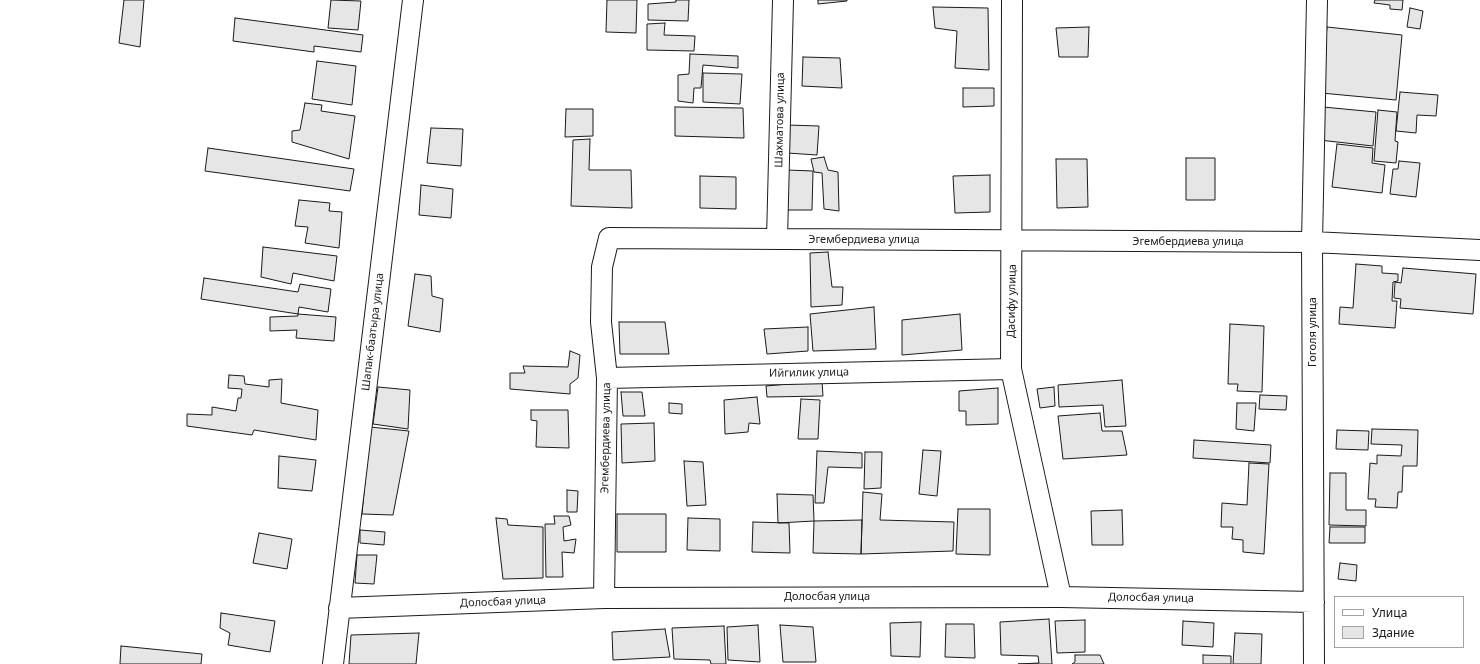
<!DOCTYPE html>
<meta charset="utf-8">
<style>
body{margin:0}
#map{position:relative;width:1480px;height:664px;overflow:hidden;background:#fff;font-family:"Noto Sans",sans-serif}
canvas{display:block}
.legend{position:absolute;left:1334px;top:596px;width:130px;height:52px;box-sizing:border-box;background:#fff;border:1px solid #a3a3a3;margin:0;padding:5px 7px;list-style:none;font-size:12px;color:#1a1a1a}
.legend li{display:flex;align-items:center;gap:8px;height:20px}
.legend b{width:20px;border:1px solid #a3a3a3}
</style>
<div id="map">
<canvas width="1480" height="664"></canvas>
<ul class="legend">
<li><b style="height:5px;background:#fff"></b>Улица</li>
<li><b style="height:11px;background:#e6e6e6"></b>Здание</li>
</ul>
</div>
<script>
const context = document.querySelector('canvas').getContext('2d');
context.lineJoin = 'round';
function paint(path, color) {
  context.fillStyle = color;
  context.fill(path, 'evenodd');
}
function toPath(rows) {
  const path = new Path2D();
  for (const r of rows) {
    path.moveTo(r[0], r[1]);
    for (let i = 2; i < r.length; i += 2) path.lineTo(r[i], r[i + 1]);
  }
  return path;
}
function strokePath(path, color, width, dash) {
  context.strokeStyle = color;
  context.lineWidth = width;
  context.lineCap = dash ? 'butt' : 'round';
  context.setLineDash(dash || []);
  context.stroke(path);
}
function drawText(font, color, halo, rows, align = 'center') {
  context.font = font + ' "Noto Sans",sans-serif';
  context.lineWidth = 3;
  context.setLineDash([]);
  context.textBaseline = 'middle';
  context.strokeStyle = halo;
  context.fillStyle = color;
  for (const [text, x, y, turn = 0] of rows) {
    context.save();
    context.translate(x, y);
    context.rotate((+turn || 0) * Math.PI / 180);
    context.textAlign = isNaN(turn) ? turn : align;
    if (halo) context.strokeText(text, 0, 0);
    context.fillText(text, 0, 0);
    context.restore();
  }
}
const building = toPath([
 [124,0,144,0,140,47,119,43,124,0],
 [331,0,361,1,358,30,328,28,331,0],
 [607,0,637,0,636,33,606,32,607,0],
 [676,0,689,0,688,21,648,20,648,4,676,2,676,0],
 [818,0,847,0,847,1,818,4,818,0],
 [1375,0,1403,0,1402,10,1390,9,1390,5,1374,3,1375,0],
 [933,7,988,8,989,70,955,68,957,31,935,28,933,7],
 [1410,8,1423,11,1420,29,1407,27,1410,8],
 [235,18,363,35,361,52,314,46,314,52,233,41,235,18],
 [665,23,664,35,695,36,694,51,647,50,647,24,665,23],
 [1089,27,1088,57,1059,57,1056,28,1089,27],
 [1327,27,1402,35,1396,100,1321,93,1327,27],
 [690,54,738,56,738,68,703,65,701,88,694,88,693,103,678,101,678,75,689,74,690,54],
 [803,57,840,58,842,88,802,86,803,57],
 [317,61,356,66,352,105,312,99,317,61],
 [703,73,742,74,740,104,703,102,703,73],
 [963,88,994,88,994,106,963,107,963,88],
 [1400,92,1438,95,1436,116,1417,115,1416,133,1396,131,1400,92],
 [305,103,322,105,321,111,355,116,349,159,292,142,292,131,300,130,305,103],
 [675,107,743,108,744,138,675,136,675,107],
 [1323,107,1376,112,1373,146,1319,140,1323,107],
 [566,109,593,109,593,136,565,137,566,109],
 [1378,110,1397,112,1395,141,1398,142,1396,163,1374,161,1378,110],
 [787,125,819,126,817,155,787,153,787,125],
 [431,128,463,129,461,166,427,163,431,128],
 [590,139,589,170,631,170,632,208,571,206,573,140,590,139],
 [1337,144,1373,148,1372,163,1385,165,1382,193,1332,187,1337,144],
 [208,148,354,169,350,191,205,171,208,148],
 [824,157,828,170,838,172,839,211,824,209,822,173,814,172,811,159,824,157],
 [1186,158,1215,158,1215,200,1186,200,1186,158],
 [1056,159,1087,159,1088,207,1057,208,1056,159],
 [1399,161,1420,163,1416,197,1390,194,1393,169,1398,169,1399,161],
 [787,170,813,171,812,210,786,210,787,170],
 [990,175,990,212,955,213,953,176,990,175],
 [700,176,736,177,736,209,700,208,700,176],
 [421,185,453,189,451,218,419,215,421,185],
 [299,200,330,203,329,211,342,212,339,248,305,243,308,227,295,226,299,200],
 [263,247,337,256,334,281,293,273,291,284,261,277,263,247],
 [828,252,832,287,843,287,842,305,811,307,810,253,828,252],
 [1356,264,1382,266,1382,273,1398,274,1398,281,1393,282,1392,301,1397,301,1395,328,1339,324,1340,307,1353,308,1356,264],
 [1403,268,1476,274,1473,314,1400,308,1401,299,1394,298,1395,282,1401,283,1403,268],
 [415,274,431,276,432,296,443,299,440,332,408,326,415,274],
 [204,278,298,292,300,284,331,289,328,312,299,307,298,314,201,299,204,278],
 [874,307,876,349,813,351,810,314,874,307],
 [298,314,336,317,334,341,296,338,297,330,270,331,270,317,298,316,298,314],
 [960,314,962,350,902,355,902,320,960,314],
 [619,322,665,322,669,354,620,354,619,322],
 [1230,324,1264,326,1262,392,1237,391,1238,384,1228,384,1230,324],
 [808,327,808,351,767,354,764,329,808,327],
 [570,351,580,355,578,378,570,384,570,394,510,389,510,373,525,373,523,366,568,367,570,351],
 [229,375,244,376,245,384,269,387,269,380,282,379,281,403,318,410,316,440,254,430,252,435,187,426,187,414,212,415,212,407,236,411,238,398,241,398,242,389,228,388,229,375],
 [1122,380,1126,426,1105,427,1103,405,1059,407,1058,385,1122,380],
 [822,381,823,396,767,397,766,386,822,381],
 [378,387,410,390,408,429,373,424,378,387],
 [1054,387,1055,406,1040,408,1037,389,1054,387],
 [998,388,998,424,966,425,966,411,959,411,959,391,998,388],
 [621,392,642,392,645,416,623,416,621,392],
 [1260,395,1287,396,1286,410,1259,409,1260,395],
 [757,397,760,424,749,423,748,432,725,434,724,400,757,397],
 [801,399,820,400,818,439,798,439,801,399],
 [669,403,682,404,682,414,669,413,669,403],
 [1237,403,1256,403,1254,431,1236,429,1237,403],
 [531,410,568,410,569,448,536,447,537,421,531,420,531,410],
 [1100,413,1102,431,1122,431,1127,455,1063,459,1058,416,1100,413],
 [654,423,655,461,622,463,621,424,654,423],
 [370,427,409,431,393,515,362,514,370,427],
 [1372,429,1418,430,1417,466,1403,466,1402,492,1398,492,1397,508,1375,507,1376,499,1368,499,1370,463,1377,464,1377,455,1401,456,1402,445,1371,444,1372,429],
 [1337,430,1369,431,1368,450,1336,449,1337,430],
 [1194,440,1271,445,1270,463,1193,458,1194,440],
 [923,450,941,451,937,496,919,494,923,450],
 [817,451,862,453,862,468,828,467,824,503,815,503,817,451],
 [865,452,882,452,881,488,864,489,865,452],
 [279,456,316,460,312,491,278,488,279,456],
 [684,461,703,462,706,505,687,506,684,461],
 [1249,463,1269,464,1264,554,1243,552,1243,540,1232,539,1233,527,1221,527,1222,503,1247,505,1249,463],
 [1330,473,1346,473,1346,510,1366,510,1366,526,1329,525,1330,473],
 [567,490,578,491,577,512,567,512,567,490],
 [863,492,882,494,880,520,954,522,953,551,861,554,863,492],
 [777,494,813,495,814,521,778,523,777,494],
 [958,509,990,509,990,555,956,554,958,509],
 [1122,510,1123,545,1092,545,1091,511,1122,510],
 [617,514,666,514,666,552,617,552,617,514],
 [554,516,569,516,571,525,563,527,564,541,576,539,574,553,562,552,563,577,546,577,545,524,555,524,554,516],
 [496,518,507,519,508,525,543,527,543,578,503,579,496,518],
 [688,518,720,519,720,551,687,550,688,518],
 [862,520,861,554,813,553,814,521,862,520],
 [753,522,789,523,790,553,752,552,753,522],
 [1330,527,1365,527,1365,543,1329,543,1330,527],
 [360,530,385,532,384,545,360,543,360,530],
 [259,533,292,539,287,569,253,563,259,533],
 [357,555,377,555,374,584,355,583,357,555],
 [1340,563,1357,565,1356,581,1338,579,1340,563],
 [221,613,275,621,270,652,228,645,230,633,220,628,221,613],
 [1049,619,1052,664,1018,664,1039,663,1038,656,1001,655,1000,622,1049,619],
 [1085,620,1085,652,1057,653,1055,621,1085,620],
 [1183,621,1214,623,1213,647,1182,645,1183,621],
 [921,622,920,657,891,656,890,623,921,622],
 [946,624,974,624,975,658,945,657,946,624],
 [758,625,760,662,728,660,727,627,758,625],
 [780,625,813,627,816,662,783,662,780,625],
 [724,626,726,664,711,664,710,660,674,659,672,628,724,626],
 [665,629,670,657,613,660,612,632,665,629],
 [419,633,416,664,349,664,351,635,419,633],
 [1235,633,1262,634,1261,664,1233,664,1235,633],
 [121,646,202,654,201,664,120,664,121,646],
 [1075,655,1100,655,1104,664,1072,664,1075,662,1075,655],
 [1203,655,1231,656,1231,664,1203,664,1203,655]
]);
paint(building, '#e6e6e6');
strokePath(building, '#1a1a1a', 1);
const minor = toPath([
 [1012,0,1011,369,1061,597],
 [777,239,783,0],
 [607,378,1011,369],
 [604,598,607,378,601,322,602,267,609,238,1312,242,1480,250],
 [339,608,604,598,1061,597,1314,602],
 [333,664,413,0],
 [1314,664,1312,242,1317,0]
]);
strokePath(minor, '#1a1a1a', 22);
strokePath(minor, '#fff', 20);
drawText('11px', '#1a1a1a', '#fff', [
 ["Шахматова улица",780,120,-89],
 ["Эгембердиева улица",864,240],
 ["Эгембердиева улица",1188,242],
 ["Дасифу улица",1012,301,-89],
 ["Шапак-баатыра улица",373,332,-83],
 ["Гоголя улица",1313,332,-90],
 ["Ийгилик улица",809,373,-1],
 ["Эгембердиева улица",606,438,-89],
 ["Долосбая улица",827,597],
 ["Долосбая улица",1151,598,1],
 ["Долосбая улица",503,602,-2]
]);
</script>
